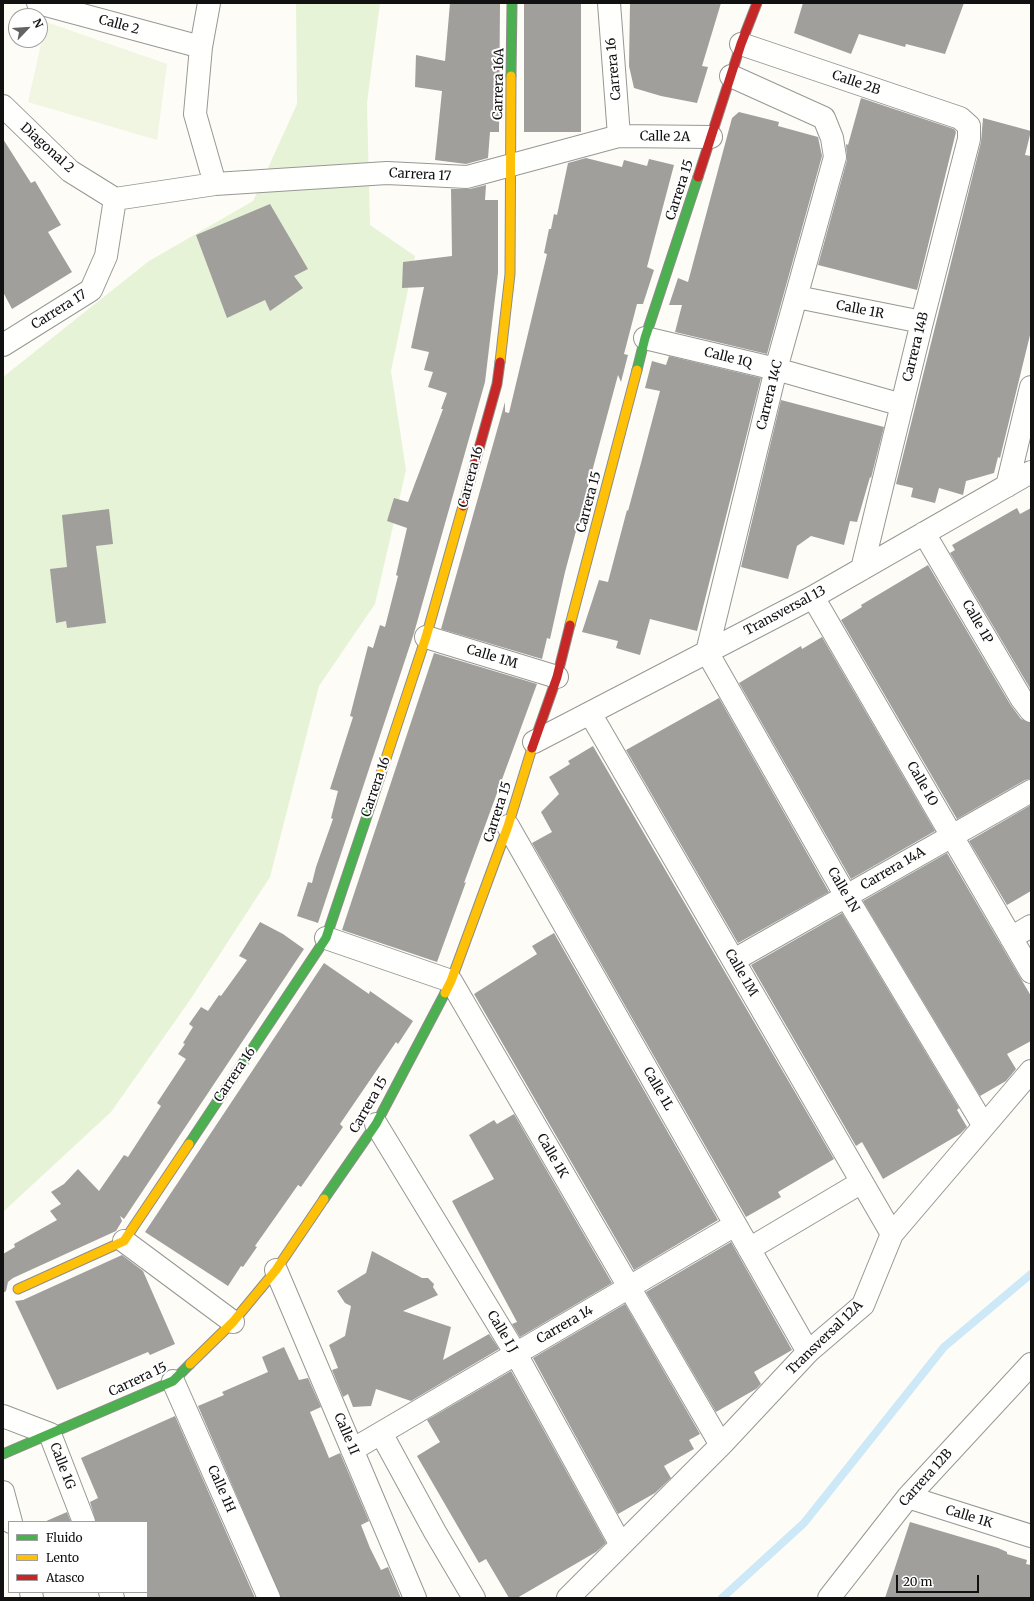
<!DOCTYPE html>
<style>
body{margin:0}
#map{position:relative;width:1034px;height:1601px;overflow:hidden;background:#fdfcf7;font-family:Merriweather,serif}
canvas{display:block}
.frame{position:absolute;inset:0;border:4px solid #111;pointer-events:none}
.legend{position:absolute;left:8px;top:1521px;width:140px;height:72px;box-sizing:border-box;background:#fff;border:1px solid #a0a0a0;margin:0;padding:5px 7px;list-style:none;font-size:12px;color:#111}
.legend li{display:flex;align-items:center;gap:8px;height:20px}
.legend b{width:20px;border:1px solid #a0a0a0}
.north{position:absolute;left:8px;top:8px;width:40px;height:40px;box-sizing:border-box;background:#fff;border:1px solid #a0a0a0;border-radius:50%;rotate:65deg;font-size:11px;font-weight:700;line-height:16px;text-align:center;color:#111}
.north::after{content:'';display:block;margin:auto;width:14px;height:18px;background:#646362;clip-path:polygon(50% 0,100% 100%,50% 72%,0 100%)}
.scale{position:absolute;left:896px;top:1575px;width:83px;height:18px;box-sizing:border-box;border:2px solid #111;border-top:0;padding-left:5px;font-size:12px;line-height:14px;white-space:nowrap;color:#111;-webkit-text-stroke:3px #fff;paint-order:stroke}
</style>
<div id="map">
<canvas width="1034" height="1601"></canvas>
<div class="frame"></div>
<ul class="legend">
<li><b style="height:5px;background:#4caf50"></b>Fluido</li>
<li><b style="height:5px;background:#ffc107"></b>Lento</li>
<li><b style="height:5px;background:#c62828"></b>Atasco</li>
</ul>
<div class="north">N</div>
<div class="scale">20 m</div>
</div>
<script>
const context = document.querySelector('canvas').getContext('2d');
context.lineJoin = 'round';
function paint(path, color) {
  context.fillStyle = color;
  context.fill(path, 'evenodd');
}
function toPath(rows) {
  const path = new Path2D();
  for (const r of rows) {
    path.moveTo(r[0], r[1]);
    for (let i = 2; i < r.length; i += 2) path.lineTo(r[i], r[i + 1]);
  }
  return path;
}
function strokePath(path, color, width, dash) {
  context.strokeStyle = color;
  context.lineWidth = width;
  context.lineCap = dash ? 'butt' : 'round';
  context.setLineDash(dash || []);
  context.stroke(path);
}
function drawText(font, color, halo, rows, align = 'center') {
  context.font = font + ' Merriweather,serif';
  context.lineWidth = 4;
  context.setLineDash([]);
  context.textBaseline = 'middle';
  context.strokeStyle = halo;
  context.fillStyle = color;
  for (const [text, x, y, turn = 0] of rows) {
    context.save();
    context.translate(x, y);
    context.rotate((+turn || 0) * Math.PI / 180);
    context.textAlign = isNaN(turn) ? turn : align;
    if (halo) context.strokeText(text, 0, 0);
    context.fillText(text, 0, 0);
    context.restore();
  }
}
paint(toPath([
 [296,3,380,3,367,103,370,225,415,256,391,371,406,470,375,604,319,686,270,877,190,1000,111,1112,3,1212,3,377,149,261,253,201,297,104]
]), '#e7f3d7');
paint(toPath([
 [46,22,167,64,157,140,28,102]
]), '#f0f6e1');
strokePath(toPath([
 [722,1598,804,1523,944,1347,1031,1274]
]), '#cde8f7', 8);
paint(toPath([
 [450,3,500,3,499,132,490,132,488,158,466,164,435,160,442,91,415,87,416,55,445,61],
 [524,3,581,3,581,132,524,132],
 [630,3,721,3,702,66,708,67,697,103,661,96,634,88,629,66],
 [803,3,964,3,945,54,906,44,905,47,859,34,851,54,794,33],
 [861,98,954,129,956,132,917,290,818,265,847,160,846,144,848,145],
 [739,112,779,122,778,126,818,137,822,156,767,354,675,332,682,305,669,305,678,278,688,282,732,118],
 [983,118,1031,131,1025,155,1031,156,1031,331,1000,458,998,457,994,473,966,481,963,495,939,488,935,503,911,497,913,488,896,484,981,142],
 [3,139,31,183,35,181,61,225,48,232,72,272,12,309,3,292],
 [586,158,622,167,624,160,647,166,649,159,674,165,647,267,654,270,643,304,637,304,624,354,628,355,621,382,618,375,565,572,550,639,547,638,542,659,441,629,505,402,505,412,509,413,547,254,544,253,549,229,551,229,554,214,557,215,568,163],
 [486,185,485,200,498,200,498,273,485,382,414,633,318,923,297,916,308,882,312,883,316,867,333,819,331,818,338,791,330,789,353,717,350,716,368,646,373,648,380,625,385,627,398,576,396,575,407,528,387,521,394,498,408,502,443,409,441,409,447,393,428,387,433,372,424,370,429,352,411,348,424,287,402,288,403,262,452,256,451,189,470,189],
 [270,204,308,269,294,276,303,288,270,311,265,300,227,318,196,235],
 [669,356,761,378,697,631,650,619,640,655,616,648,618,641,582,632,599,580,608,582,627,510,628,511,641,463,660,391,645,388,652,361,666,365],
 [781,400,884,427,871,478,870,477,857,522,850,521,844,545,811,536,797,546,788,579,741,567],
 [1017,508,1020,514,1031,508,1031,690,950,553,955,550,952,545],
 [109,509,113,544,96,546,106,623,67,628,66,621,56,623,50,569,67,567,62,515],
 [928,565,1010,704,1021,719,1031,723,1031,779,1025,780,957,819,841,620,862,607,861,605],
 [822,637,935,831,851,879,739,683,801,646,802,649],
 [434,653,537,684,464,883,466,882,437,962,342,930],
 [719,698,829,892,738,943,626,750],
 [593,746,834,1159,778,1192,781,1197,746,1217,532,843,552,832,541,812,559,794,549,777,570,764,568,761],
 [1031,805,1031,891,1007,905,969,841],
 [947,853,1031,996,1031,1041,1007,1054,1016,1069,1006,1081,980,1096,863,901],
 [842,913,959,1108,957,1110,967,1127,960,1134,883,1179,862,1142,856,1146,751,965],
 [260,922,283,934,304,949,124,1219,120,1216,122,1221,116,1231,13,1278,8,1282,6,1291,3,1293,3,1254,15,1247,14,1244,57,1220,50,1211,61,1204,51,1192,64,1184,78,1169,99,1191,124,1155,128,1157,161,1106,157,1103,186,1059,178,1054,185,1044,183,1043,193,1027,189,1024,201,1007,208,1011,219,995,221,996,247,960,239,956],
 [554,933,718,1220,634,1270,474,994,537,954,532,946],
 [324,963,369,994,370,991,413,1021,398,1044,396,1042,340,1124,343,1127,301,1187,298,1185,255,1246,257,1247,243,1267,241,1266,228,1286,145,1232],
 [514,1114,612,1283,520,1337,512,1324,517,1322,452,1201,494,1179,469,1135,494,1120,497,1124],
 [731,1242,792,1350,754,1372,761,1384,756,1389,716,1412,646,1292],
 [372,1251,422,1278,428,1278,434,1284,433,1287,438,1295,403,1311,451,1327,443,1360,489,1334,499,1349,411,1401,376,1389,371,1406,353,1407,348,1394,343,1397,332,1370,338,1368,329,1345,345,1336,351,1306,345,1303,337,1291,366,1273],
 [122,1255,143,1271,175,1344,150,1355,148,1352,57,1390,15,1301,23,1300],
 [625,1304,700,1434,689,1440,694,1449,664,1466,671,1478,655,1493,618,1514,533,1358],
 [284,1347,299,1380,308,1378,321,1407,310,1412,325,1448,329,1458,340,1453,369,1521,361,1525,370,1548,381,1570,388,1567,401,1598,281,1598,198,1406,224,1395,222,1392,268,1372,262,1357],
 [511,1371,606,1543,596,1552,517,1598,509,1598,486,1559,479,1563,417,1456,440,1442,427,1420],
 [175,1416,255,1598,147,1598,147,1522,96,1522,90,1502,98,1498,81,1458],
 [67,1512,71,1522,44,1522],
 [910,1522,998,1548,1007,1552,1007,1554,1027,1560,1026,1564,1031,1565,1031,1598,885,1598]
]), '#a19f9c');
const street = toPath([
 [38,3,201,47],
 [209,3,201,47,195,114,215,184],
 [609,3,619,136],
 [741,44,960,118,969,126,969,139,922,322,862,569],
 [731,76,824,118,832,138,835,157,776,369,707,652,846,896,984,1126],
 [3,106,70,171,115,199],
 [115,199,215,184,387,173,467,177,619,136,711,137],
 [797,297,922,322],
 [645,338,776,369,902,405],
 [3,345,91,290,106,256,115,199],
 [1007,486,1031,387],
 [924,533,1021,698,1031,711],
 [813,597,1031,972],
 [426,637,557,677],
 [590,713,892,1234],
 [534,742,813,597,1031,472],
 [508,826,808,1352],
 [326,938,451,981,721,1445],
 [1011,938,1031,926],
 [734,960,1031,791],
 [376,1124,516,1354,621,1545],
 [124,1241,233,1322],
 [749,1249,862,1182],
 [276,1270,415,1598],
 [173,1381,269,1598],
 [3,1416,50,1434,84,1522],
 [381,1433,435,1532,474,1598],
 [352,1450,735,1225],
 [3,1492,11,1522],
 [908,1497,1031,1536],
 [31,1592,32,1598],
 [110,1592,113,1598],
 [568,1598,721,1445,808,1352,863,1305,892,1234,1031,1071],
 [829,1598,908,1497,1031,1364]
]);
const fast = toPath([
 [511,76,512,3],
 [637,370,645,338,698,177],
 [189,1144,326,938,371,804],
 [324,1199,376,1124,445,993],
 [3,1454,173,1381,190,1364]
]);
const slow = toPath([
 [500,362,510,274,511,76],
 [570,625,637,370],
 [371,804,426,637,463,506],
 [445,993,451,981,508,826,532,748],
 [18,1289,124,1241,189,1144],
 [190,1364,233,1322,276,1270,324,1199]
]);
const jam = toPath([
 [698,177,741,44,757,3],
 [463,506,497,384,500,362],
 [532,748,557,677,570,625]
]);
strokePath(street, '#979795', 24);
strokePath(fast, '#8e8d8b', 11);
strokePath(slow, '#8e8d8b', 11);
strokePath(jam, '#8e8d8b', 11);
strokePath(street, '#fffffe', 22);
strokePath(fast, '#4caf50', 9);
strokePath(slow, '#ffc107', 9);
strokePath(jam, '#c62828', 9);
drawText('13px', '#111', '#fff', [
 ["Calle 2",119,25,15],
 ["Carrera 16",614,69,-95],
 ["Calle 2B",856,83,19],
 ["Carrera 16A",499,84,-89],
 ["Calle 2A",665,137,1],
 ["Diagonal 2",47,148,42],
 ["Carrera 17",420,175,3],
 ["Carrera 15",680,190,-72],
 ["Carrera 17",59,310,-32],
 ["Calle 1R",860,310,11],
 ["Carrera 14B",916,347,-76],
 ["Calle 1Q",728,358,14],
 ["Carrera 14C",770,395,-76],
 ["Carrera 16",471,477,-75],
 ["Carrera 15",589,502,-75],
 ["Transversal 13",785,611,-28],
 ["Calle 1P",977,622,60],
 ["Calle 1M",492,657,17],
 ["Calle 1O",922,784,60],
 ["Carrera 16",376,787,-71],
 ["Carrera 15",498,812,-72],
 ["Carrera 14A",893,869,-30],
 ["Calle 1N",843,890,60],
 ["Calle 1M",741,973,60],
 ["Carrera 16",235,1075,-56],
 ["Calle 1L",658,1089,60],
 ["Carrera 15",369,1105,-60],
 ["Calle 1K",552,1156,60],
 ["Carrera 14",565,1325,-30],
 ["Calle I J",502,1332,59],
 ["Transversal 12A",825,1338,-44],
 ["Carrera 15",138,1380,-25],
 ["Calle 1I",346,1434,67],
 ["Calle 1G",62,1466,69],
 ["Carrera 12B",926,1478,-48],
 ["Calle 1H",221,1489,66],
 ["Calle 1K",969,1517,17]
]);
</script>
